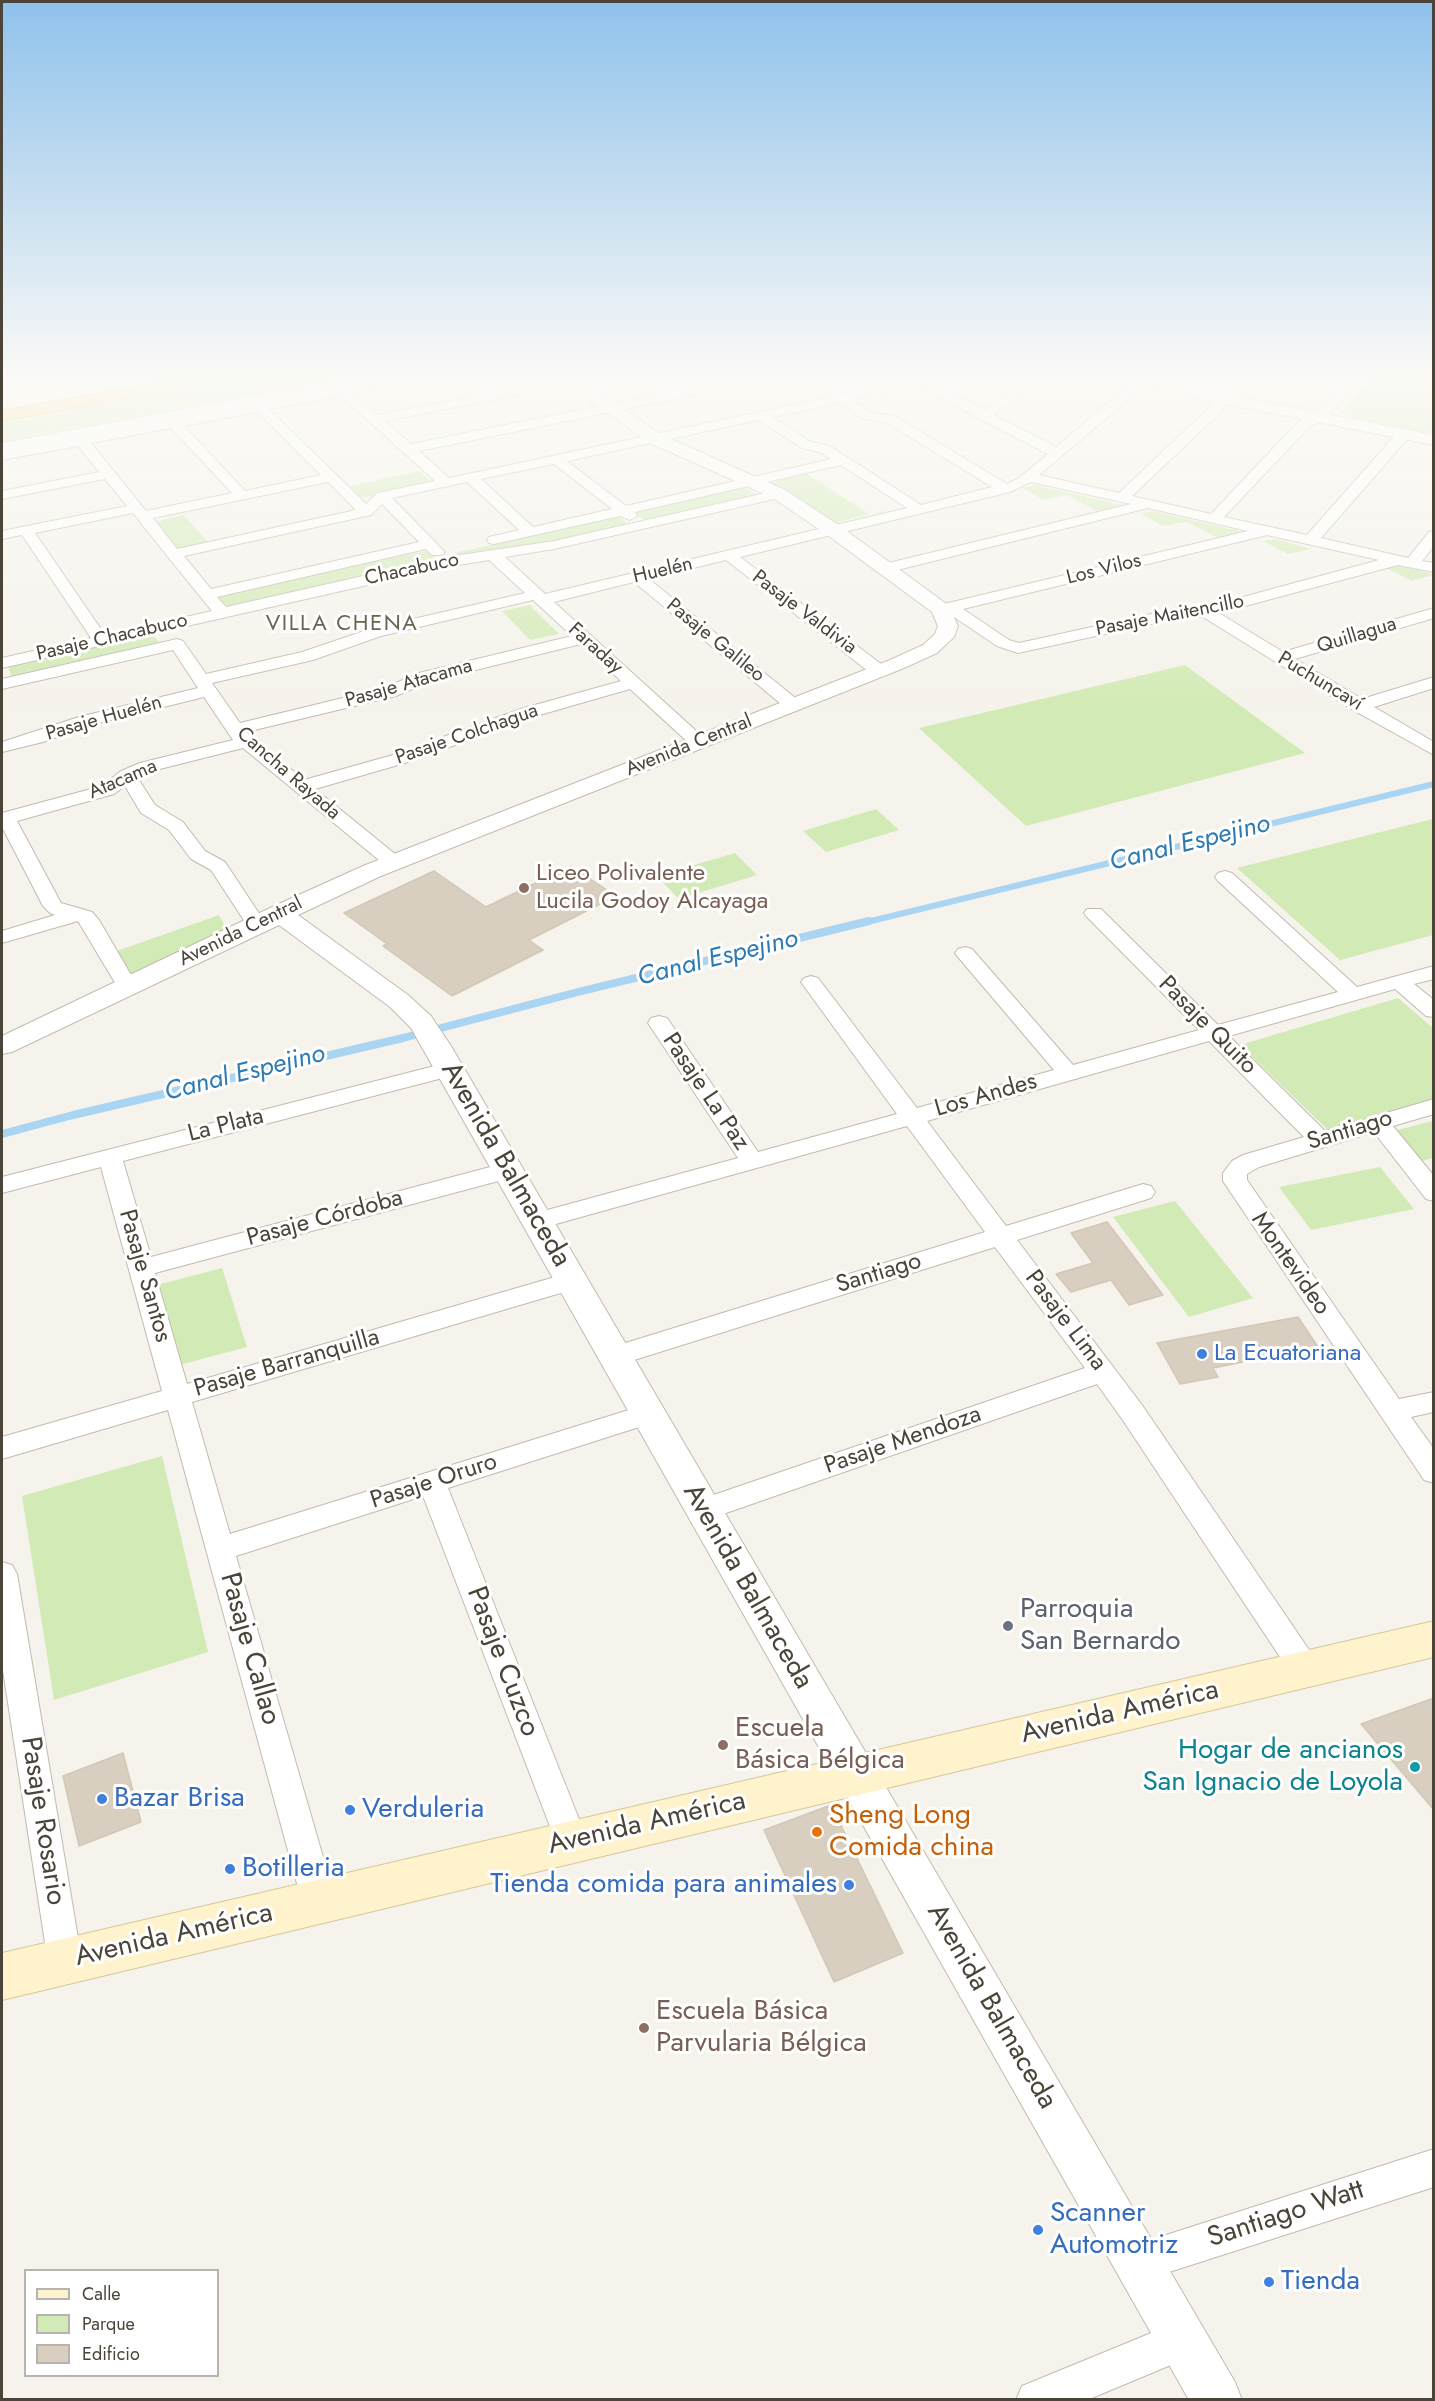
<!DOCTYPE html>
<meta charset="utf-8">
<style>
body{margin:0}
#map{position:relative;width:1435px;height:2401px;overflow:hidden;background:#f6f3ec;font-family:Jost,sans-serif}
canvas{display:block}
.frame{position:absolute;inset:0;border:3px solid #4b4439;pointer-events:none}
.legend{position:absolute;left:24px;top:2269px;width:195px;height:108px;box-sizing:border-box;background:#fff;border:2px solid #b7b4b0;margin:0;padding:8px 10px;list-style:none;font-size:18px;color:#4b4439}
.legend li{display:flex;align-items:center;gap:12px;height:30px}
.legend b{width:30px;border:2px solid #b7b4b0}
</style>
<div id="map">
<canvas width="1435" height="2401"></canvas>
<div class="frame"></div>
<ul class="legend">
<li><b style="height:8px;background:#fff3cd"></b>Calle</li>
<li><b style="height:16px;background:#d2eab5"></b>Parque</li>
<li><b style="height:16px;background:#d8cfc1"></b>Edificio</li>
</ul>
</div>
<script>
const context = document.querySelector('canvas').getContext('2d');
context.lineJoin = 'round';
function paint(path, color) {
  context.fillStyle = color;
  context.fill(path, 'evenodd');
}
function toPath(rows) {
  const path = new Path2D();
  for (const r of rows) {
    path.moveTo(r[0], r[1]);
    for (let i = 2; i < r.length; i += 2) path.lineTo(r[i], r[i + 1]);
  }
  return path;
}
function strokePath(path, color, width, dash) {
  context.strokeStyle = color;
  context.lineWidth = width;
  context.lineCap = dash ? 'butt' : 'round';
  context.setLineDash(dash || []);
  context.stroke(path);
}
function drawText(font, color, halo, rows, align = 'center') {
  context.font = font + ' Jost,sans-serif';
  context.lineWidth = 6;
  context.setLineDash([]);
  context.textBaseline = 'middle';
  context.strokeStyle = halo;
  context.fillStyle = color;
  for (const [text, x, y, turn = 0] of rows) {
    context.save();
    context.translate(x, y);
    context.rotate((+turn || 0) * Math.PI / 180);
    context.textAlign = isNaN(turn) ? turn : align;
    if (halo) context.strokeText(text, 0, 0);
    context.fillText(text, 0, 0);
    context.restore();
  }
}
paint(toPath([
 [253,377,345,377,2,441,2,423],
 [1374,377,1433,377,1433,434,1354,418,1341,412],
 [419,471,432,483,362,498,350,486],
 [807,474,869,514,833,523,787,491,768,483],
 [1035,485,1126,506,1097,511,1067,495,1043,500,1023,488],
 [743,487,758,495,645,521,633,512],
 [1152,511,1248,533,1219,538,1186,522,1163,526,1141,514],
 [184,515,208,542,178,549,155,522],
 [618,516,629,525,571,538,458,559,455,553],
 [1275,539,1311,549,1288,554,1263,541],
 [425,551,435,556,433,560,228,606,214,596],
 [1397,565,1433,574,1433,575,1412,581,1386,568],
 [530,605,559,634,530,640,502,611],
 [152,633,160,644,12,678,8,666],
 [1185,665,1305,753,1026,826,919,728],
 [876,809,899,830,826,852,803,831],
 [1433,819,1433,935,1340,960,1237,868],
 [735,853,757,875,679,899,657,876],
 [219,915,227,930,133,977,117,951],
 [1398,998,1433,1028,1433,1100,1331,1133,1240,1045],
 [1433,1121,1433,1158,1422,1161,1393,1131],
 [1380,1167,1414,1209,1311,1230,1279,1187],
 [1175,1201,1253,1298,1189,1317,1113,1217],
 [222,1268,247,1347,179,1365,157,1285],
 [162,1456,208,1652,54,1700,22,1496]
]), '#d2eab5');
strokePath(toPath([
 [863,923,1434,784]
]), '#a9d4f2', 6);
strokePath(toPath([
 [2,1134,73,1115,403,1038,578,992,869,921]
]), '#a9d4f2', 8);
const building = toPath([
 [571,866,616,896,529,940,543,950,452,996,383,946,387,944,344,913,434,871,486,907,571,866],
 [1107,1222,1163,1295,1129,1305,1111,1280,1071,1292,1056,1274,1093,1263,1071,1233,1107,1222],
 [1298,1317,1318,1347,1213,1368,1218,1377,1180,1384,1157,1343,1298,1317],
 [1434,1698,1434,1810,1361,1724,1434,1698],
 [123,1753,141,1822,79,1846,63,1776,123,1753],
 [831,1805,903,1953,834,1982,764,1830,831,1805]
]);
paint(building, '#d8cfc1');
strokePath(building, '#d3c7b4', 1.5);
const minor = toPath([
 [400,377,426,377,420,381,354,393,378,415,571,377,596,377,590,381,385,421,411,444,745,377,770,377,764,381,419,451,449,478,924,377,943,377,932,383,985,410,1027,377,1041,377,994,415,1056,447,1136,379,1141,378,1147,382,1146,385,1039,475,1119,493,1210,407,1221,386,1232,377,1246,377,1231,391,1221,412,1132,496,1211,514,1299,421,1313,414,1352,377,1365,377,1323,420,1309,427,1224,517,1307,535,1399,431,1409,431,1411,434,1409,437,1321,538,1408,558,1429,532,1434,531,1434,546,1422,561,1434,563,1434,572,1398,565,1219,613,1283,652,1434,608,1434,618,1295,659,1362,699,1434,677,1434,688,1374,707,1434,742,1434,755,1353,710,1203,617,1183,617,1018,653,997,646,948,613,937,612,935,609,944,604,1248,531,1148,508,885,573,877,568,880,565,1131,504,1031,482,1010,492,740,557,885,667,887,671,885,675,873,675,726,560,649,579,799,701,802,705,799,709,787,709,634,582,554,602,704,738,707,742,704,746,692,746,630,689,536,716,405,763,315,789,400,858,403,862,400,866,393,868,386,866,243,748,152,771,137,777,155,805,183,822,205,851,225,862,266,924,263,928,249,928,211,870,191,859,169,830,141,813,125,786,114,794,17,821,61,903,92,912,99,920,138,987,134,991,127,993,120,991,78,921,2,943,2,931,55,915,50,913,43,906,2,827,2,813,102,786,121,771,140,763,233,740,204,697,91,725,43,742,2,752,2,742,79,717,198,688,173,650,2,689,2,679,177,639,183,641,206,674,302,652,370,629,525,593,489,560,447,567,2,668,2,658,91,638,22,535,2,539,2,531,127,506,105,479,2,499,2,491,99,472,78,446,2,460,2,452,73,439,69,434,76,430,85,436,165,421,161,417,168,413,177,419,250,405,247,401,253,397,262,403,334,389,331,385,337,381,347,387,400,377],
 [919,386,980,419,1048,454,1019,478,1007,484,896,417,870,412,852,400,919,386],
 [341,396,403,452,435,481,377,493,366,504,269,409,341,396],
 [839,403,861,418,887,423,992,487,921,505,830,446,811,442,773,417,839,403],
 [257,412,321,475,245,491,184,426,257,412],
 [759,420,802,448,820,452,831,459,626,506,567,461,759,420],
 [171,428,232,493,146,511,91,443,171,428],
 [554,464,612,509,533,527,481,479,554,464],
 [841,465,907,508,545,594,505,557,554,549,779,498,786,494,779,490,554,541,447,557,226,607,217,597,426,549,432,555,442,555,445,552,442,549,392,498,467,482,519,530,489,537,487,540,489,543,494,544,620,516,630,520,637,516,635,512,841,465],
 [328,482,356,510,177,549,153,518,328,482],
 [382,504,419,542,211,589,184,556,371,515,382,504],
 [133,513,168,557,212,611,105,635,35,533,133,513],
 [1267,535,1379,560,1206,607,1183,607,1019,643,1009,640,963,609,1267,535],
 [533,600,572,636,419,673,384,688,240,723,212,683,313,660,381,636,533,600],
 [581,644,621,681,524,708,393,755,304,780,246,732,396,696,431,681,581,644],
 [1225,871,1232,873,1357,987,1434,966,1434,979,1414,984,1434,1000,1434,1017,1426,1016,1395,989,1229,1036,1325,1131,1434,1099,1434,1114,1393,1126,1434,1176,1434,1201,1426,1199,1374,1132,1259,1167,1247,1174,1247,1180,1399,1399,1434,1392,1434,1412,1411,1417,1434,1449,1434,1483,1424,1480,1223,1181,1223,1173,1232,1161,1243,1155,1304,1137,1209,1041,927,1121,1006,1226,1143,1184,1151,1186,1155,1192,1151,1198,1017,1240,1142,1405,1316,1660,1320,1669,1316,1678,1305,1682,1294,1678,1122,1419,1097,1384,703,1521,693,1518,689,1510,693,1502,1085,1368,995,1247,615,1366,606,1363,602,1356,606,1349,985,1232,907,1126,538,1229,529,1227,526,1221,529,1215,738,1158,648,1023,651,1018,659,1016,667,1018,758,1152,897,1114,801,982,804,978,811,976,818,978,917,1108,1054,1070,958,957,955,953,958,949,965,947,972,949,1073,1065,1199,1030,1087,917,1084,913,1087,909,1101,909,1218,1025,1338,992,1218,881,1215,877,1218,873,1225,871],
 [450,1062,458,1064,461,1069,458,1074,123,1161,151,1257,509,1162,517,1164,521,1170,517,1176,155,1273,187,1384,572,1272,581,1275,585,1281,581,1287,192,1402,230,1534,648,1404,658,1407,661,1414,658,1421,448,1488,588,1842,584,1853,572,1857,560,1853,556,1842,423,1496,236,1556,336,1902,331,1913,319,1918,307,1913,302,1902,168,1410,2,1459,2,1437,162,1391,101,1167,2,1193,2,1177,450,1062],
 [2,1562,12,1565,17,1574,82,1962,77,1974,65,1979,53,1974,48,1962,2,1664,2,1562],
 [1434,2149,1434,2187,1138,2282,1124,2277,1119,2263,1124,2249,1138,2244,1434,2149],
 [1183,2320,1197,2326,1203,2340,1197,2354,1087,2400,1016,2400,1022,2386,1183,2320]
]);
const tertiary = toPath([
 [355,377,388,377,380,382,2,453,2,443,355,377],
 [558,377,576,377,660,434,785,490,840,526,948,605,958,626,954,637,937,653,904,668,381,876,298,915,408,995,431,1016,451,1046,1235,2382,1242,2400,1189,2400,411,1028,390,1007,279,925,12,1052,2,1054,2,1036,270,908,363,866,890,660,923,645,935,634,938,626,932,612,826,534,773,498,648,442,558,377],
 [1106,377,1138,377,1434,435,1434,445,1114,382,1106,377]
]);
const secondary = toPath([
 [1434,1621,1434,1657,2,2000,2,1953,1434,1621]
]);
const motorway = toPath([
 [189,377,227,377,224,381,218,382,2,421,2,411,189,377]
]);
strokePath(minor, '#c2bbae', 2);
strokePath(tertiary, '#c2bbae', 2);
strokePath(secondary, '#d6c79b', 2);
strokePath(motorway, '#e0a43c', 2);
paint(minor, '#fff');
paint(tertiary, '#fff');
paint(secondary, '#fff3cd');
paint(motorway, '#ffcf6e');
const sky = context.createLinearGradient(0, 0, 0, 713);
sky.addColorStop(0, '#8fc1ec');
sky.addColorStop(0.53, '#fbfaf6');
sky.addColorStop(1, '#fbfaf600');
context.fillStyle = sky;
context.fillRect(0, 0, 1435, 713);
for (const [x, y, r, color] of [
 [524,888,6,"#8d6e63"],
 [1202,1354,6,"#3f7fe0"],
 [1008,1626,6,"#6b7280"],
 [723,1745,6,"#8d6e63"],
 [1415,1767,6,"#0f9aa8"],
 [102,1799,6,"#3f7fe0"],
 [350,1810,6,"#3f7fe0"],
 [817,1832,6,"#e8710a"],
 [230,1869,6,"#3f7fe0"],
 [849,1885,6,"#3f7fe0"],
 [644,2028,6,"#8d6e63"],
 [1038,2230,6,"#3f7fe0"],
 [1269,2282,6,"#3f7fe0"]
]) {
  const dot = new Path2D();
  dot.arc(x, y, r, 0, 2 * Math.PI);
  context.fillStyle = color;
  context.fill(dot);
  strokePath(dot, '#fff', 2);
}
drawText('20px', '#4b4439', '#fff', [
 ["Chacabuco",412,570,-12],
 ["Los Vilos",1104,570,-14],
 ["Huelén",663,571,-13],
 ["Pasaje Valdivia",804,613,37],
 ["Pasaje Maitencillo",1170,616,-11],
 ["Quillagua",1357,636,-17],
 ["Pasaje Chacabuco",112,638,-13],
 ["Pasaje Galileo",715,641,39],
 ["Faraday",595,649,42],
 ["Puchuncaví",1320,682,31],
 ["Pasaje Atacama",409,684,-16],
 ["Pasaje Huelén",104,719,-16],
 ["Pasaje Colchagua",467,735,-19],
 ["Avenida Central",689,746,-22],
 ["Cancha Rayada",288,774,41],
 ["Atacama",123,780,-23],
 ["Avenida Central",241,932,-26]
]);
context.letterSpacing = '1.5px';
drawText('22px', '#6e6250', '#fff', [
 ["VILLA CHENA",342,625]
]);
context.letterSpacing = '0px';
drawText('24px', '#785e54', '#fff', [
 ["Liceo Polivalente",536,874],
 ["Lucila Godoy Alcayaga",536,902]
], 'left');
drawText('24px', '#4b4439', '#fff', [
 ["Pasaje Quito",1207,1026,45],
 ["Pasaje La Paz",705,1092,56],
 ["Los Andes",986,1096,-16],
 ["La Plata",226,1126,-14],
 ["Santiago",1350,1131,-17],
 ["Pasaje Córdoba",325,1219,-15],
 ["Montevideo",1290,1264,55],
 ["Santiago",879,1274,-17],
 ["Pasaje Santos",144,1276,74],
 ["Pasaje Lima",1065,1321,53],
 ["Pasaje Barranquilla",287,1364,-16],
 ["Pasaje Mendoza",903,1441,-19],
 ["Pasaje Oruro",434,1482,-18]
]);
drawText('24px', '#366cbe', '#fff', [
 ["La Ecuatoriana",1214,1354]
], 'left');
drawText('italic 26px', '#2e7ab2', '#fff', [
 ["Canal Espejino",1190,844,-14],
 ["Canal Espejino",718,959,-14],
 ["Canal Espejino",245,1074,-14]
]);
drawText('28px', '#4b4439', '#fff', [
 ["Avenida Balmaceda",505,1165,60],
 ["Avenida Balmaceda",747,1587,60],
 ["Pasaje Callao",249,1649,74],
 ["Pasaje Cuzco",502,1662,69],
 ["Avenida América",1120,1713,-13],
 ["Pasaje Rosario",42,1821,81],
 ["Avenida América",647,1824,-13],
 ["Avenida América",174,1936,-13],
 ["Avenida Balmaceda",991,2007,60],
 ["Santiago Watt",1286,2215,-18]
]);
drawText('28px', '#5b616d', '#fff', [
 ["Parroquia",1020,1610],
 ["San Bernardo",1020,1642]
], 'left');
drawText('28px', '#785e54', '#fff', [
 ["Escuela",735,1729],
 ["Básica Bélgica",735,1761],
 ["Escuela Básica",656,2012],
 ["Parvularia Bélgica",656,2044]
], 'left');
drawText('28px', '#0d838f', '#fff', [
 ["Hogar de ancianos",1403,1751],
 ["San Ignacio de Loyola",1403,1783]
], 'right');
drawText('28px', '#366cbe', '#fff', [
 ["Bazar Brisa",114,1799],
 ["Verduleria",362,1810],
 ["Botilleria",242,1869],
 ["Tienda comida para animales",837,1885,"right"],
 ["Scanner",1050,2214],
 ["Automotriz",1050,2246],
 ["Tienda",1281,2282]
], 'left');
drawText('28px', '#c56008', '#fff', [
 ["Sheng Long",829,1816],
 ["Comida china",829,1848]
], 'left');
</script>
